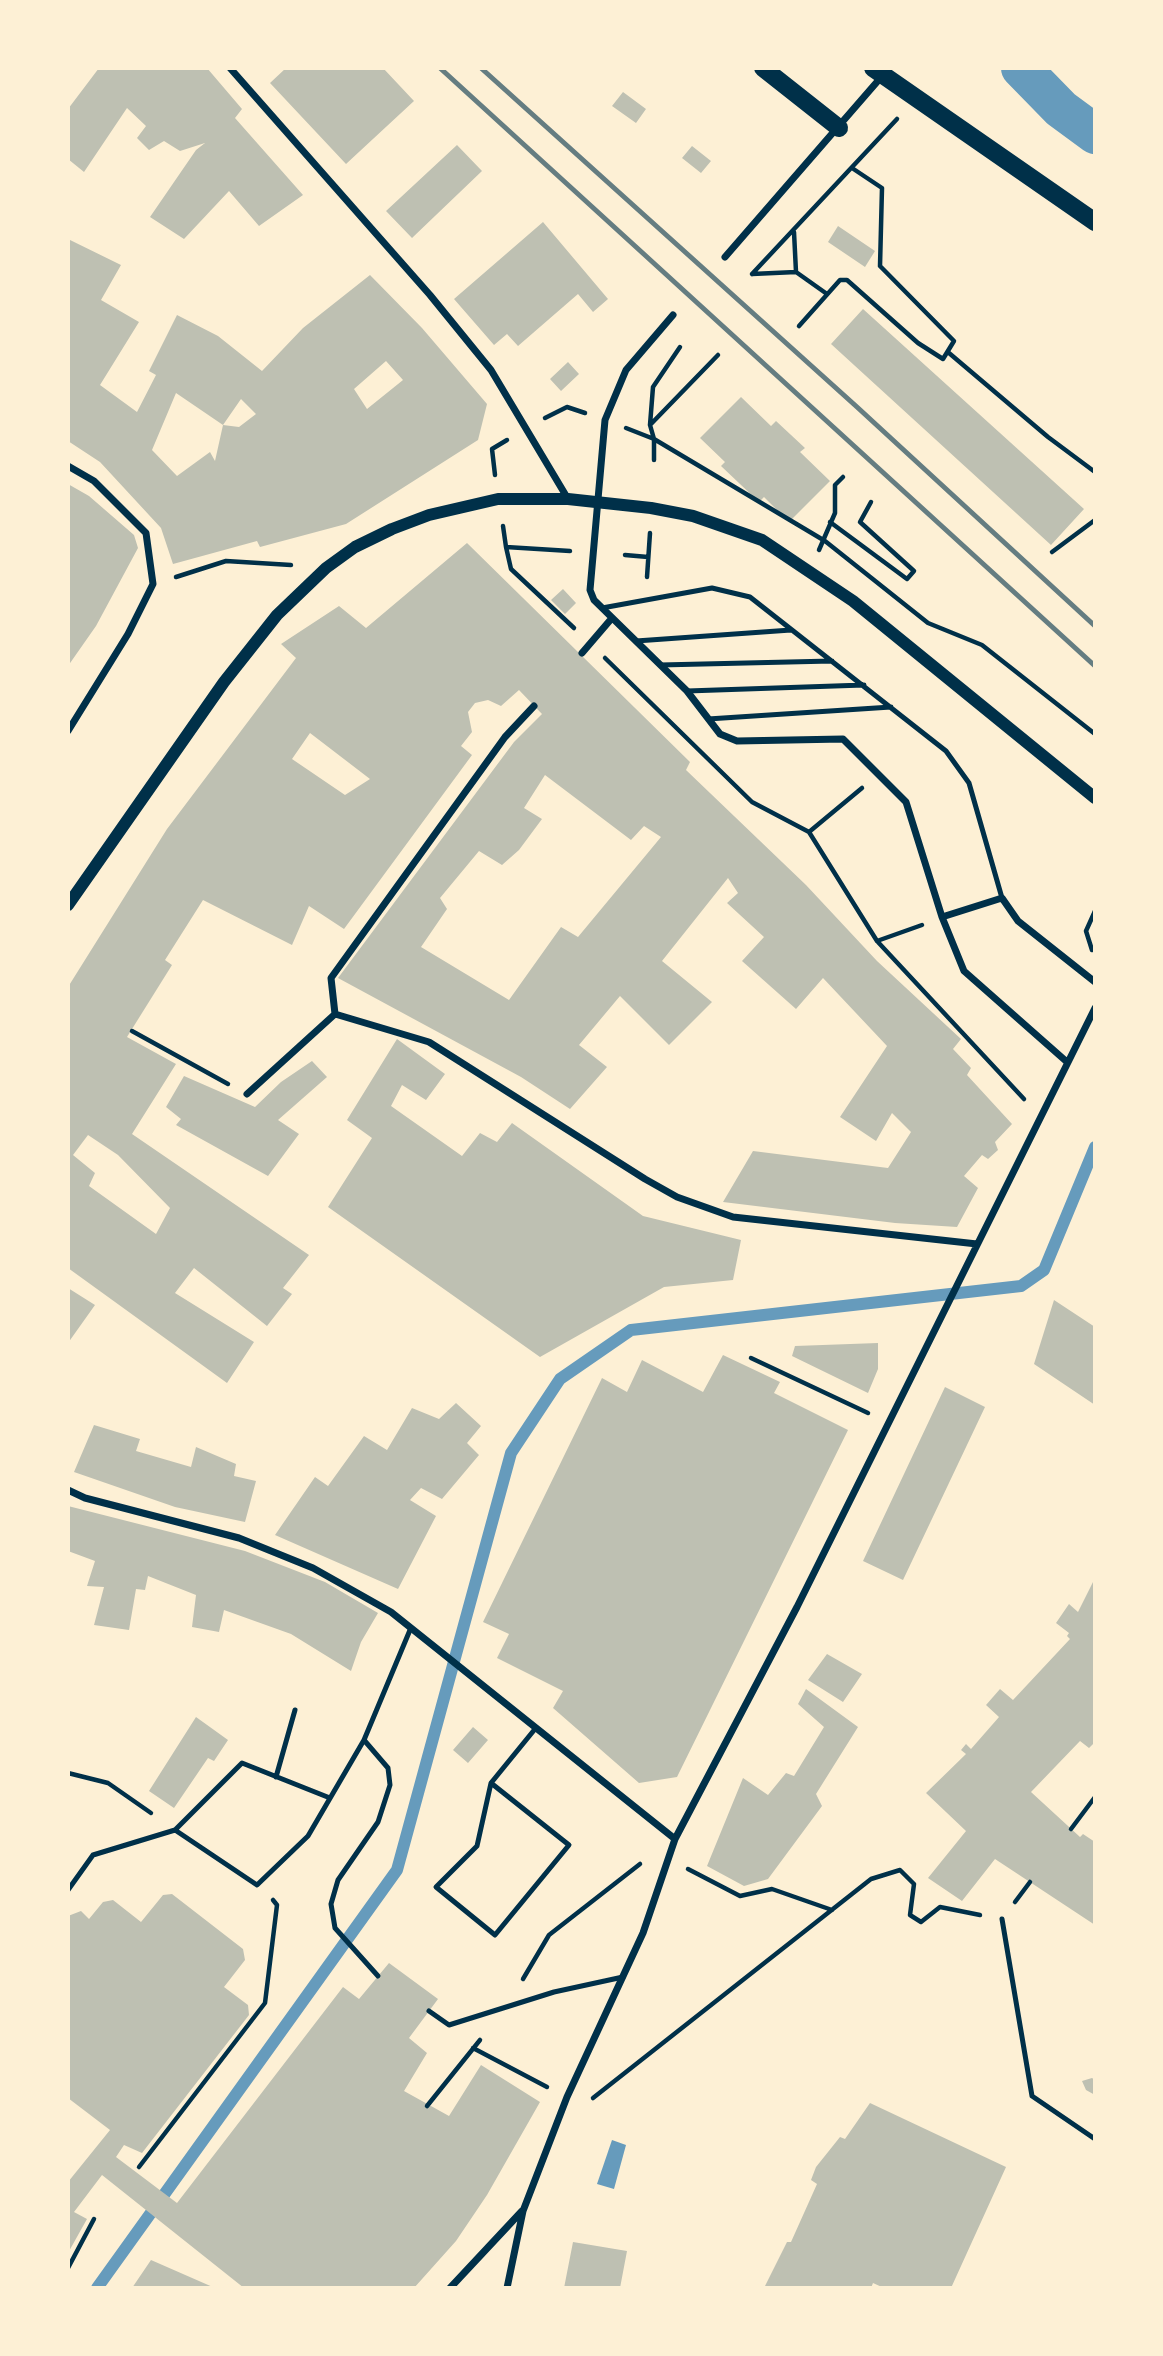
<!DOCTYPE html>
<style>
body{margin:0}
#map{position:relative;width:1163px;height:2356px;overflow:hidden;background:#fdf0d5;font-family:"Exo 2",sans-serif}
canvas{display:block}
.frame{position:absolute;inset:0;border:70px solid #fdf0d5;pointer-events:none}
</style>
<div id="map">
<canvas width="1163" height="2356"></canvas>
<div class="frame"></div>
</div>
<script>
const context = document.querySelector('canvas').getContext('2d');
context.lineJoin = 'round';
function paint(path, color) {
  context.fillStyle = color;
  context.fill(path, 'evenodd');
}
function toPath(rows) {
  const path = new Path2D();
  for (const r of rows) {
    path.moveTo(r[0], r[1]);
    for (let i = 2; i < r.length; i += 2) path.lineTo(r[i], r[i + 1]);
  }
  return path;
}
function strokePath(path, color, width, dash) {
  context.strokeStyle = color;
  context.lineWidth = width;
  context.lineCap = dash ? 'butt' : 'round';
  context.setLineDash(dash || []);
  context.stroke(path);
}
paint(toPath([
 [612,2140,626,2145,614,2189,597,2184]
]), '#669bbc');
strokePath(toPath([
 [97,2288,397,1870,511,1453,560,1379,631,1330,1021,1286,1044,1270,1095,1147]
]), '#669bbc', 12);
strokePath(toPath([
 [1021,68,1061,109,1095,134]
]), '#669bbc', 40);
paint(toPath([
 [99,68,207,68,242,109,235,118,303,195,259,226,229,191,184,239,150,217,196,150,205,143,180,151,164,141,149,150,137,138,146,126,127,108,84,172,68,159,68,109],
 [286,68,383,68,414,101,346,164,270,83],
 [623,92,646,109,636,123,612,106],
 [457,145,482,171,412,238,386,211],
 [692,146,711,161,701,173,682,158],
 [543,222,608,299,593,312,578,294,518,346,507,334,494,345,454,299],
 [838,226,875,251,865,267,828,242],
 [68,239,121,265,101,300,139,322,100,385,137,412,156,375,149,371,177,315,218,336,262,371,303,328,370,275,422,328,487,404,478,440,346,524,260,547,257,541,173,564,161,528,100,462,68,441],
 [386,361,403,380,367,409,354,389],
 [176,393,223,425,241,399,256,414,239,427,223,425,215,461,210,452,177,476,152,450],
 [863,309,1084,509,1051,545,831,344],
 [568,362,579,374,561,391,550,379],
 [741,397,771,426,776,421,805,448,800,452,830,481,789,522,764,497,759,502,721,466,725,462,700,438],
 [68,484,89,496,134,535,138,548,96,626,68,666],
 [467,543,690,762,686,770,806,885,877,961,961,1039,953,1049,971,1068,967,1075,1012,1124,995,1142,998,1150,988,1159,982,1155,964,1176,978,1188,957,1227,895,1223,723,1202,753,1151,888,1168,911,1132,892,1113,876,1141,840,1117,887,1046,823,978,796,1009,742,961,764,937,727,903,738,893,728,878,662,961,712,1002,669,1045,620,996,579,1045,607,1067,570,1109,521,1077,338,978,514,742,542,714,519,690,501,706,488,700,475,703,468,712,472,732,461,746,472,755,344,929,309,906,292,945,203,900,165,960,172,965,127,1037,176,1064,132,1134,309,1255,283,1288,292,1294,267,1326,194,1268,175,1293,254,1342,227,1383,68,1268,68,987,167,829,296,658,281,644,339,606,366,628],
 [310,733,370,779,345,795,292,759],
 [545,775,631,840,644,826,661,837,578,937,561,927,509,1000,421,947,447,909,440,898,479,851,502,865,519,850,542,819,524,808],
 [88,1135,118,1155,170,1208,156,1234,89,1186,95,1173,73,1155],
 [563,589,576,603,565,614,551,600],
 [397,1039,445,1074,426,1100,402,1085,391,1106,462,1156,480,1133,497,1142,512,1123,643,1216,741,1240,733,1280,664,1287,540,1357,328,1207,372,1138,347,1120],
 [312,1061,327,1077,278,1120,299,1134,268,1176,176,1125,181,1119,166,1107,184,1076,255,1107,281,1082],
 [68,1288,95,1305,68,1343],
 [1054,1300,1095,1327,1095,1405,1034,1364],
 [878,1343,878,1369,868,1393,792,1356,795,1346],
 [723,1355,780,1382,774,1393,848,1430,677,1777,639,1783,553,1708,563,1691,497,1658,509,1634,483,1622,602,1378,627,1392,642,1360,703,1392],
 [945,1387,985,1407,903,1580,863,1561],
 [456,1403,481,1426,467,1443,479,1455,442,1499,421,1488,410,1500,436,1516,398,1589,275,1535,315,1477,328,1486,364,1436,387,1450,412,1408,439,1419],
 [94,1425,140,1439,136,1451,191,1467,196,1447,236,1464,234,1476,256,1481,245,1522,175,1507,74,1472],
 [68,1506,245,1551,325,1582,378,1613,361,1642,351,1671,291,1634,224,1610,219,1632,192,1627,196,1595,148,1576,145,1590,136,1589,129,1630,94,1625,104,1587,87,1586,95,1561,68,1551],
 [1095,1578,1095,1742,1089,1748,1080,1741,1031,1792,1080,1837,1083,1834,1095,1842,1095,1925,995,1859,962,1901,928,1878,966,1831,926,1793,966,1754,961,1750,966,1744,971,1749,999,1717,986,1705,1000,1689,1013,1700,1070,1639,1067,1636,1069,1633,1056,1623,1069,1604,1078,1612],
 [827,1654,862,1674,843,1702,808,1680],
 [806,1689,858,1727,816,1794,822,1806,768,1879,744,1886,707,1866,743,1778,768,1795,786,1773,794,1776,824,1727,798,1704],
 [196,1717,228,1740,214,1761,208,1758,174,1808,149,1791],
 [473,1727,488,1740,468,1763,453,1750],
 [172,1894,243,1949,245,1960,224,1987,248,2005,249,2015,142,2153,124,2145,116,2157,177,2203,343,1987,359,1999,389,1963,438,1999,409,2038,427,2053,404,2091,449,2116,481,2065,540,2102,487,2195,456,2241,414,2288,244,2288,102,2175,74,2212,87,2219,68,2253,68,2182,110,2130,68,2098,68,1916,81,1911,89,1919,103,1902,113,1900,141,1922,163,1895],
 [1092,2078,1095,2080,1095,2095,1086,2090,1082,2081],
 [870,2103,1006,2167,951,2288,884,2288,873,2283,871,2288,764,2288,787,2242,791,2242,817,2184,811,2180,816,2167,840,2137,845,2139],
 [573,2242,627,2251,620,2288,564,2288],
 [151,2260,215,2288,132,2288]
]), '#bec0b2');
strokePath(toPath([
 [794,232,796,272,827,294],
 [752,274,897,119],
 [752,274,796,272],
 [799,326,840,280,847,280,918,343,943,359,954,341,880,266,882,188,852,168],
 [949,353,1048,437,1095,472],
 [545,418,567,407,585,413],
 [650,425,718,355],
 [626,428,654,439,825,541,928,623,982,645,1095,734],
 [654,460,654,439,650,425,653,387,680,347],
 [495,475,492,449,507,440],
 [830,522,907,579,914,571,860,522,871,502],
 [503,526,506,547,570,551],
 [506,547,511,569,574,628],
 [819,550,835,513,835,485,843,477],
 [1052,552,1095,520],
 [625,555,648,557],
 [176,577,226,561,291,565],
 [647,577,650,533],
 [605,658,752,802,809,832,877,941,1024,1099],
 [809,832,862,788],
 [877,941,922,925],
 [1092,950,1086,931,1095,911],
 [132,1031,228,1084],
 [751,1358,868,1413],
 [68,1773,108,1783,151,1813],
 [1071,1829,1095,1797],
 [688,1869,740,1896,772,1889,832,1910],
 [1015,1902,1030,1882],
 [523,1979,549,1935,640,1864],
 [473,2048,547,2087],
 [593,2098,871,1879,900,1870,914,1884,910,1915,921,1922,940,1907,980,1915],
 [427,2106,480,2040],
 [139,2167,265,2003,277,1905,273,1900],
 [68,2268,94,2219]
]), '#003049', 4.5);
strokePath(toPath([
 [602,608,712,588,750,597,946,751,969,783,1002,898],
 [636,641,791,630],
 [660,665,832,661],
 [687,691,864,685],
 [708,719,891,707],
 [276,1777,295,1710],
 [491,1783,477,1846,436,1887,495,1935,569,1845,491,1783,535,1729],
 [330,1798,242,1763,175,1830,257,1885,308,1836,364,1740],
 [68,1890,93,1855,175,1830],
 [1002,1919,1032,2096,1095,2139],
 [378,1976,335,1928,331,1904,338,1880,378,1822,390,1785,388,1768,364,1740,410,1630],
 [429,2011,449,2025,554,1992,623,1977]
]), '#003049', 5);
strokePath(toPath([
 [230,68,430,295,491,370,568,499],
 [725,257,883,75],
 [673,315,626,370,605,420,590,590,594,600,687,691,720,734,737,741,843,739,906,802,942,917,1002,898,1018,921,1095,982],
 [68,466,94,481,146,533,153,584,128,634,68,731],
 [582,653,612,618],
 [942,917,964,971,1067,1062],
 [335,1014,429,1042,645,1179,677,1197,733,1217,977,1244],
 [247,1094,335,1014,331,978,505,737,534,706],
 [68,1490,85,1498,239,1538,313,1568,391,1612,675,1839],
 [450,2288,522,2211],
 [507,2288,523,2211,567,2097,643,1933,675,1839,797,1607,1095,1008]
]), '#003049', 7);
strokePath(toPath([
 [68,905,224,682,277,615,326,568,355,547,392,529,429,515,498,499,568,499,651,508,693,516,762,540,853,601,1095,798]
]), '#003049', 12);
strokePath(toPath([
 [763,68,839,128],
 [873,68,1095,222]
]), '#003049', 18);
strokePath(toPath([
 [440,68,1095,666],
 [481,68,857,407,1095,626]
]), '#657d81', 5);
</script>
